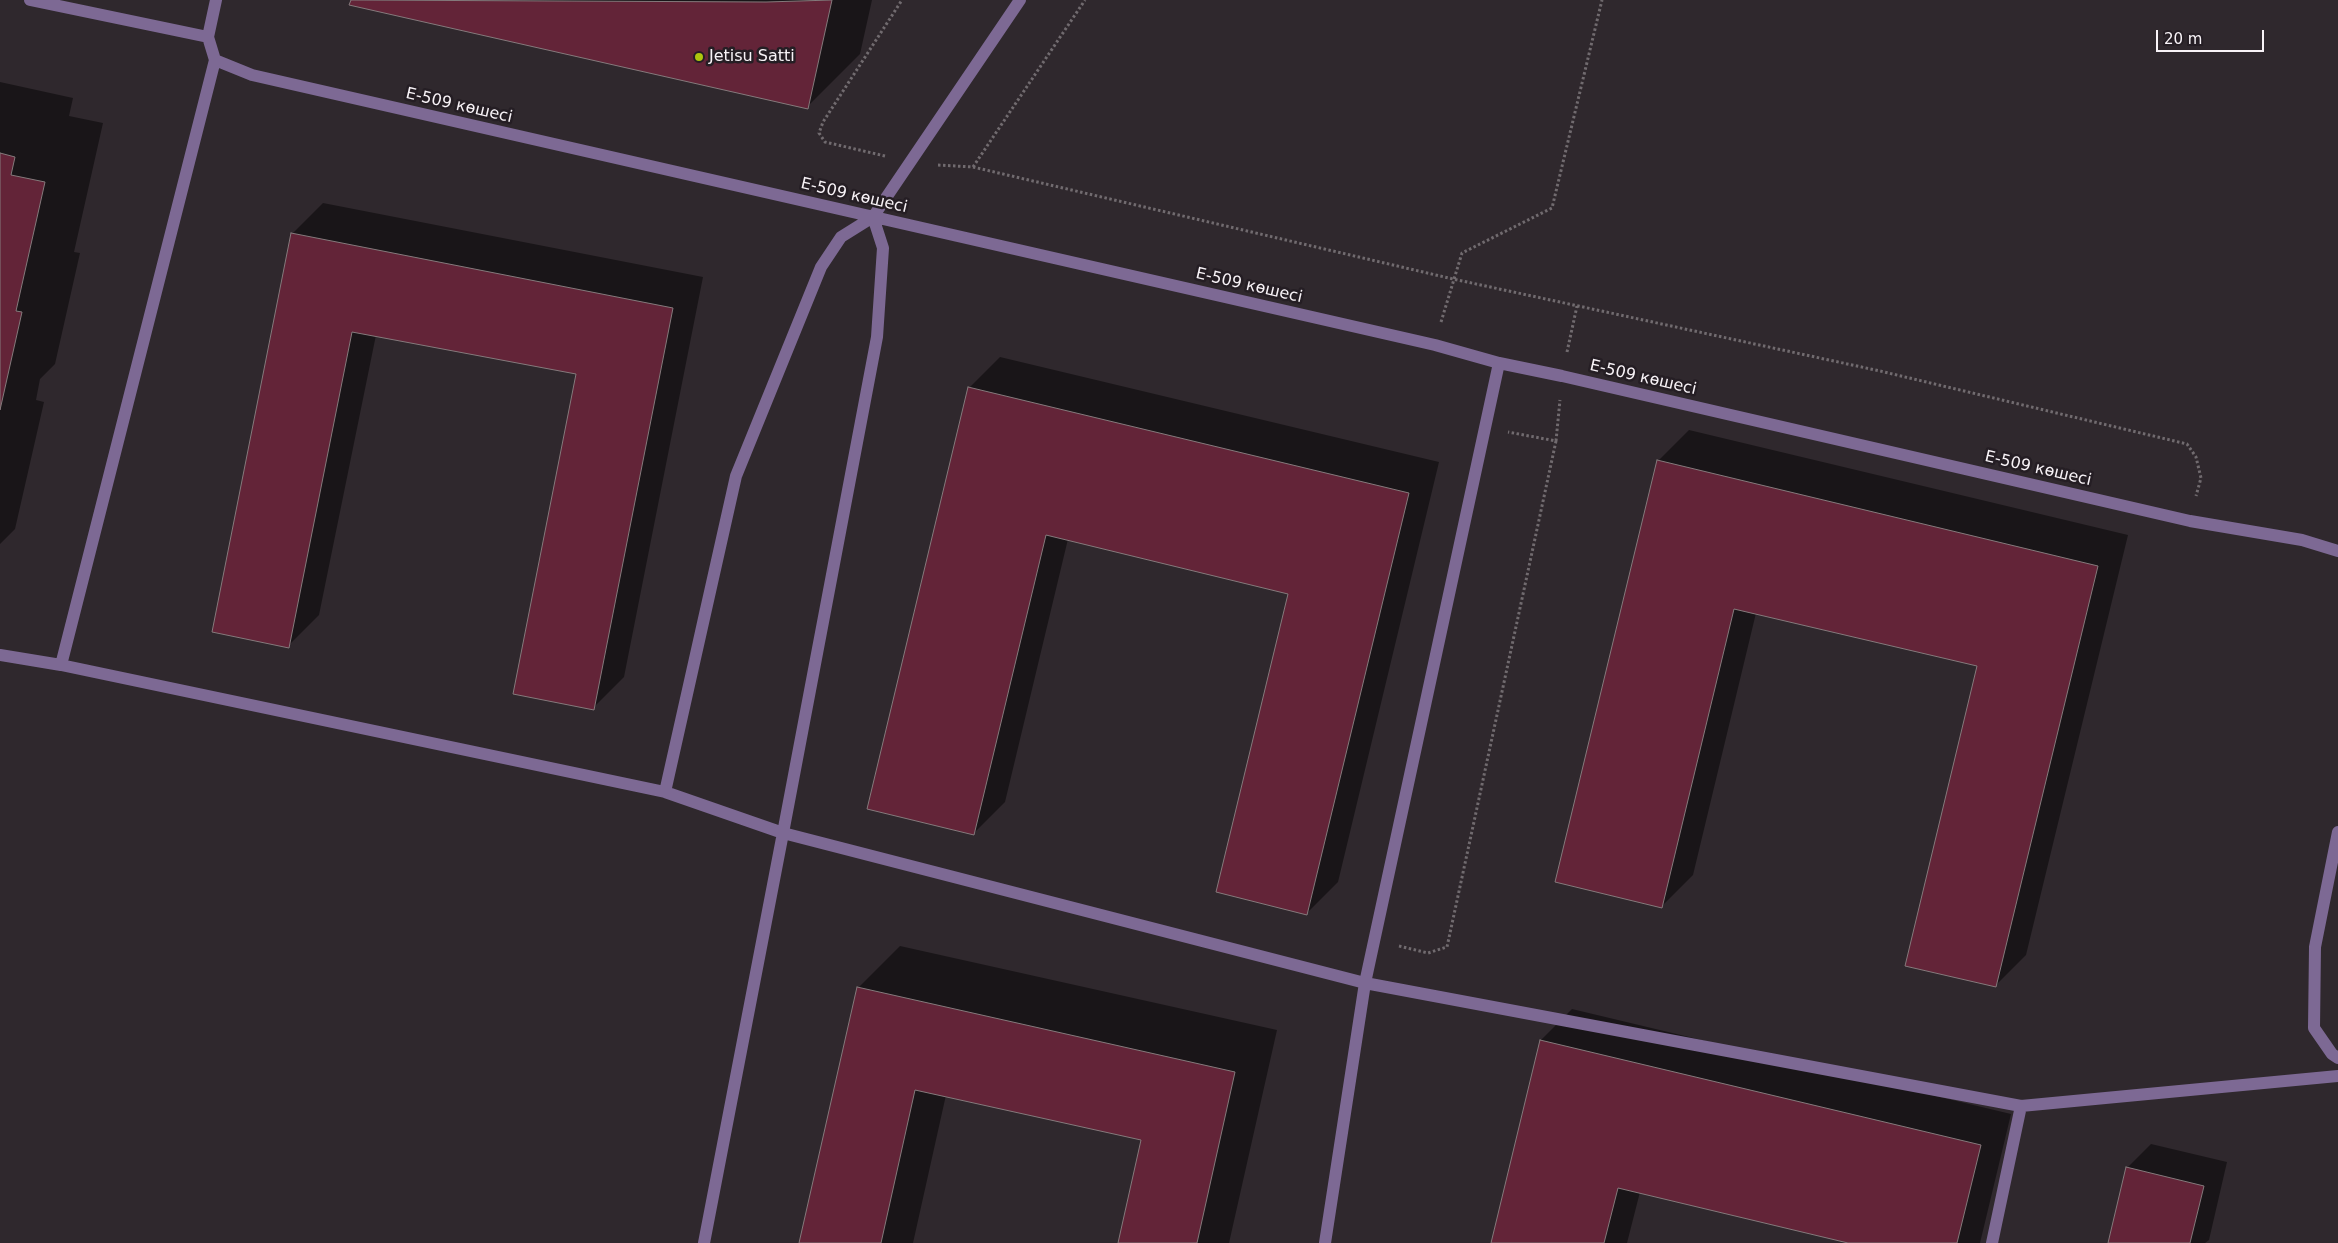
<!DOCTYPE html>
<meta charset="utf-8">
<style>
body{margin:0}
#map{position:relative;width:2338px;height:1243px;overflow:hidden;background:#2f282d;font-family:"DejaVu Sans",sans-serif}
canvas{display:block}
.scale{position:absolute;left:2156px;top:30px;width:108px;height:22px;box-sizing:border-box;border:2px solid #f8f3f7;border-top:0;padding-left:6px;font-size:15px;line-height:18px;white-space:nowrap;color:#f8f3f7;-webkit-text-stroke:4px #251e24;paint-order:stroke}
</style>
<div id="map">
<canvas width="2338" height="1243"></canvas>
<div class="scale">20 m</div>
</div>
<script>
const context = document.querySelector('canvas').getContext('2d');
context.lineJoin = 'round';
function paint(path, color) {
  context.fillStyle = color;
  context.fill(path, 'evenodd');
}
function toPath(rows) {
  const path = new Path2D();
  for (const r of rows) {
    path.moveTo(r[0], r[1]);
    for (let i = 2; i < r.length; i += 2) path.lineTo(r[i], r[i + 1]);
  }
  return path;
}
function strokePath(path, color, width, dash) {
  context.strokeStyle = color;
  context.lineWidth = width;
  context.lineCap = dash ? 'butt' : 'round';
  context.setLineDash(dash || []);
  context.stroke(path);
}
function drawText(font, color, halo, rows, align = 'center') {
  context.font = font + ' "DejaVu Sans",sans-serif';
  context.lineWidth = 5;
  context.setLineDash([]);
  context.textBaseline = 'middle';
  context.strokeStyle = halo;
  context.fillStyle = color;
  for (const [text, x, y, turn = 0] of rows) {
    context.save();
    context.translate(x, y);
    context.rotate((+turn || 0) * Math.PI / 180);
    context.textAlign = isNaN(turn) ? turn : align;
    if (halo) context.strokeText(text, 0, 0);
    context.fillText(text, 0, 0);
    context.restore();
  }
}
paint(toPath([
 [352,0,872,0,860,54,807,107,351,4],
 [0,82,73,98,69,116,103,123,74,252,80,253,55,364,40,379,36,400,44,402,15,529,0,544],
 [323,203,703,277,624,677,593,708,577,373,376,335,319,615,288,646,292,234],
 [1000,357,1439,462,1338,882,1307,913,1290,593,1068,539,1005,802,974,833,969,388],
 [1689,430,2128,535,2026,955,1995,986,1978,666,1756,613,1693,875,1662,906,1658,461],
 [900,946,1277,1030,1229,1243,1119,1243,1142,1139,946,1095,913,1243,801,1243,858,988],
 [1572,1009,2011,1114,1980,1243,1853,1243,1640,1192,1627,1243,1492,1243,1541,1040],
 [2151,1144,2227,1162,2209,1240,2205,1243,2109,1243,2127,1168]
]), '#0007');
const building = toPath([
 [351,0,766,2,832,0,808,109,349,5,351,0],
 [0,153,15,157,11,175,45,182,16,311,22,312,0,410,0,153],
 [291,233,673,308,594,710,513,694,576,374,352,332,289,648,212,632,291,233],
 [968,387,1409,493,1307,915,1216,892,1288,594,1046,535,974,835,867,809,968,387],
 [1657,460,2098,566,1996,987,1905,966,1977,666,1734,609,1662,908,1555,882,1657,460],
 [857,987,1235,1072,1197,1243,1118,1243,1141,1140,915,1090,881,1243,799,1243,857,987],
 [1540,1040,1981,1145,1957,1243,1848,1243,1618,1188,1604,1243,1491,1243,1540,1040],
 [2126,1167,2204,1186,2190,1243,2108,1243,2126,1167]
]);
paint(building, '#632438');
strokePath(building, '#857a7c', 1);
strokePath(toPath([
 [885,156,825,142,819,133,823,122,902,0],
 [938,165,973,167,1453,279,1880,371,2187,444,2196,457,2201,478,2196,496],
 [973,167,1085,0],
 [1441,322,1462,253,1552,208,1602,0],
 [1567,352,1577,306],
 [1556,441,1560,400],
 [1399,946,1428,953,1447,947,1556,441,1508,432]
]), '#716b6f', 3, [2.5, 2.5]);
strokePath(toPath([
 [30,0,208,37],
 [216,0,208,37,215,60,252,75,1435,345,1499,363,1562,376,2190,521,2302,540,2338,551],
 [215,60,61,665,665,792,783,833,704,1243],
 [873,217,883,248,877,337,783,833,1365,983,2021,1106,2338,1076],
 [0,655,61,665],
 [665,792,736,476,821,267,841,237,873,217,1020,0],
 [2338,832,2315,947,2314,1028,2332,1054,2338,1058],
 [1325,1243,1365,983,1499,363],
 [1992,1243,2021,1106]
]), '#7d6994', 12);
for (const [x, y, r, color] of [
 [699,57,5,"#adc60e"]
]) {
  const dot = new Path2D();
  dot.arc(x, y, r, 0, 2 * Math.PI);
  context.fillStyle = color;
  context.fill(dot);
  strokePath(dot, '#251e24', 2);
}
drawText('16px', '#f8f3f7', '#251e24', [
 ["Jetisu Satti",709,57]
], 'left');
drawText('16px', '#f8f3f7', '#251e24', [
 ["Е-509 көшесі",459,106,13],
 ["Е-509 көшесі",854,196,13],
 ["Е-509 көшесі",1249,286,13],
 ["Е-509 көшесі",1643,378,13],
 ["Е-509 көшесі",2038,469,13]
]);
</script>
